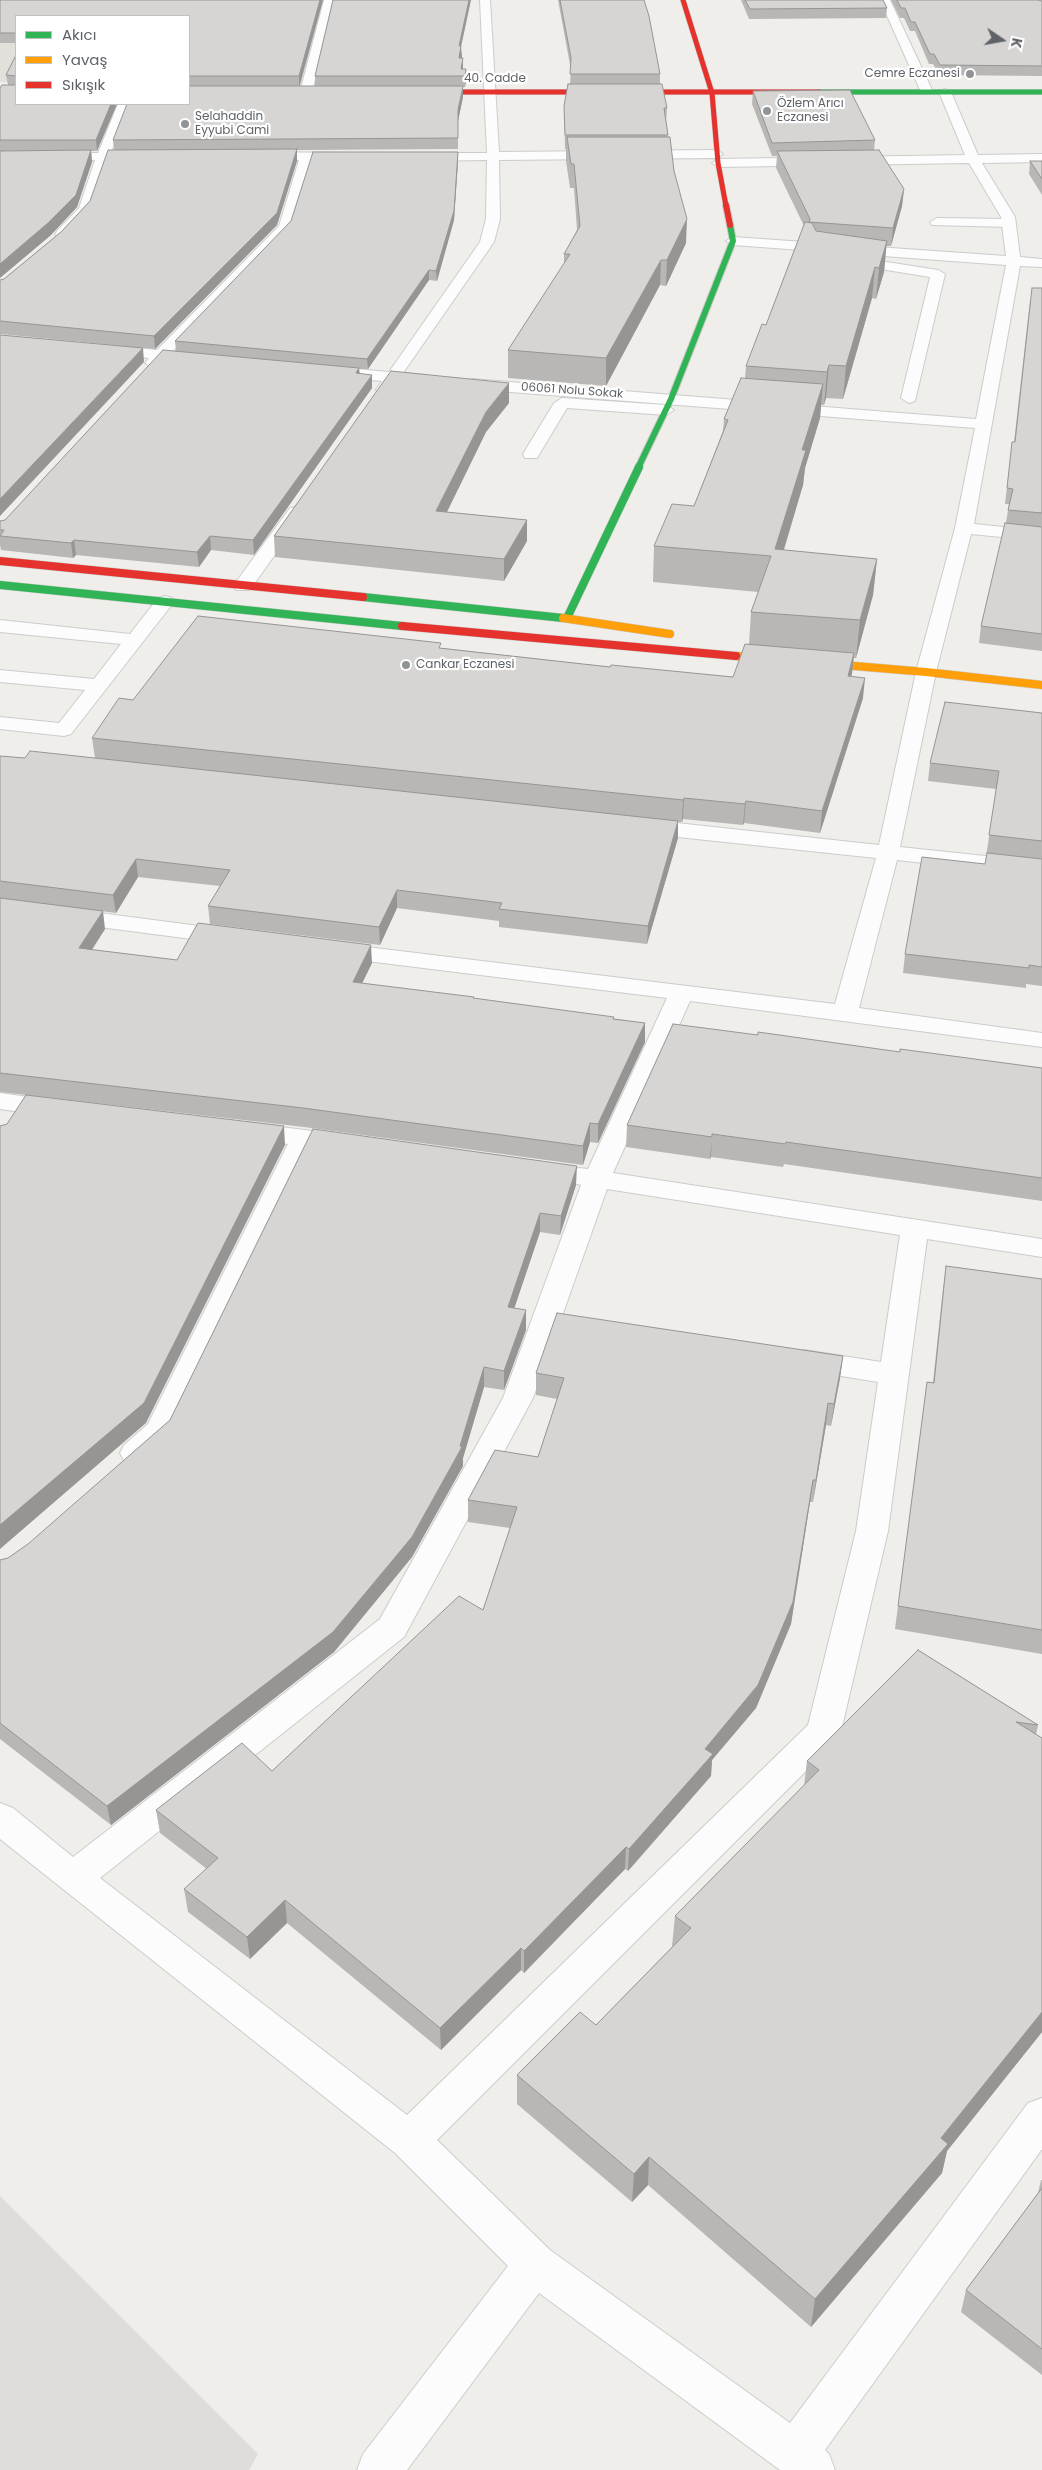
<!DOCTYPE html>
<meta charset="utf-8">
<style>
body{margin:0}
#map{position:relative;width:1042px;height:2470px;overflow:hidden;background:#efeeea;font-family:Poppins,sans-serif}
canvas{display:block}
.legend{position:absolute;left:15px;top:15px;width:175px;height:90px;box-sizing:border-box;background:#fff;border:1px solid #bfc1c3;margin:0;padding:6px 9px;list-style:none;font-size:15px;color:#5f6368}
.legend li{display:flex;align-items:center;gap:10px;height:25px}
.legend b{width:25px;border:1px solid #bfc1c3}
.north{position:absolute;left:977px;top:15px;width:50px;height:50px;-webkit-text-stroke:4px #fff;paint-order:stroke;rotate:102deg;font-size:14px;font-weight:700;line-height:20px;text-align:center;color:#5f6368}
.north::after{content:'';display:block;margin:auto;width:18px;height:22px;background:#5f6368;clip-path:polygon(50% 0,100% 100%,50% 72%,0 100%)}
</style>
<div id="map">
<canvas width="1042" height="2470"></canvas>
<ul class="legend">
<li><b style="height:6px;background:#30b455"></b>Akıcı</li>
<li><b style="height:6px;background:#ff9f0a"></b>Yavaş</li>
<li><b style="height:6px;background:#e5322d"></b>Sıkışık</li>
</ul>
<div class="north">K</div>
</div>
<script>
const context = document.querySelector('canvas').getContext('2d');
context.lineJoin = 'round';
function paint(path, color) {
  context.fillStyle = color;
  context.fill(path, 'evenodd');
}
function toPath(rows) {
  const path = new Path2D();
  for (const r of rows) {
    path.moveTo(r[0], r[1]);
    for (let i = 2; i < r.length; i += 2) path.lineTo(r[i], r[i + 1]);
  }
  return path;
}
function strokePath(path, color, width, dash) {
  context.strokeStyle = color;
  context.lineWidth = width;
  context.lineCap = dash ? 'butt' : 'round';
  context.setLineDash(dash || []);
  context.stroke(path);
}
function drawText(font, color, halo, rows, align = 'center') {
  context.font = font + ' Poppins,sans-serif';
  context.lineWidth = 4.5;
  context.setLineDash([]);
  context.textBaseline = 'middle';
  context.strokeStyle = halo;
  context.fillStyle = color;
  for (const [text, x, y, turn = 0] of rows) {
    context.save();
    context.translate(x, y);
    context.rotate((+turn || 0) * Math.PI / 180);
    context.textAlign = isNaN(turn) ? turn : align;
    if (halo) context.strokeText(text, 0, 0);
    context.fillText(text, 0, 0);
    context.restore();
  }
}
paint(toPath([
 [0,2196,258,2454,249,2470,0,2470]
]), '#dfddda');
paint(toPath([
 [0,23,16,23,16,82,0,82]
]), '#e2e0da');
const lane = toPath([
 [937,218,1009,219,1016,223,1009,227,932,225,930,222,937,218],
 [848,256,938,270,945,274,915,401,909,403,901,398,930,277,843,263,841,260,843,257,848,256],
 [562,398,666,405,674,410,666,415,567,408,537,458,525,458,523,454,554,403,562,398],
 [165,596,172,598,174,602,71,734,64,736,0,729,0,717,59,723,85,690,0,682,0,670,94,679,121,644,0,632,0,620,130,634,158,598,165,596]
]);
const street = toPath([
 [324,0,334,0,312,92,306,95,300,92,324,0],
 [480,0,490,0,499,152,717,150,723,154,717,158,499,160,500,219,494,242,403,373,424,375,432,380,424,385,397,382,390,393,378,393,376,390,382,381,335,377,327,372,335,367,389,372,480,242,486,219,487,160,421,161,415,157,421,153,487,153,480,0],
 [880,0,890,0,933,92,931,94,923,94,921,92,880,0],
 [945,89,951,92,978,155,1042,154,1042,162,982,163,1015,217,1020,257,1042,259,1042,267,1020,266,974,524,1042,531,1042,541,971,534,936,672,900,847,1042,862,1042,876,897,860,859,1008,1042,1033,1042,1047,690,1001,613,1173,1042,1239,1042,1257,927,1239,888,1531,841,1731,836,1741,437,2140,550,2250,790,2423,1028,2103,1042,2098,1042,2149,825,2450,829,2454,835,2470,780,2470,539,2293,407,2470,357,2470,363,2454,508,2266,395,2153,0,1839,0,1803,13,1808,73,1857,380,1619,503,1398,581,1185,570,1182,566,1176,570,1170,579,1168,588,1169,667,998,334,957,326,955,322,950,326,945,334,943,835,1004,876,858,640,833,632,831,629,826,632,821,640,819,879,845,916,672,955,528,975,428,472,389,464,384,472,379,976,419,1006,265,733,245,726,241,733,237,1006,256,1001,217,969,163,718,167,712,163,718,159,965,155,939,92,945,89],
 [607,1189,900,1235,881,1362,804,1350,794,1353,789,1360,794,1367,804,1370,878,1382,856,1531,808,1725,407,2115,100,1878,404,1637,533,1398,607,1189],
 [118,104,130,104,111,152,143,152,149,156,143,160,108,160,92,209,67,237,57,237,55,234,57,231,79,208,95,160,0,161,0,153,98,153,118,104],
 [259,152,348,153,354,157,348,161,312,160,290,230,173,351,200,355,203,358,200,361,165,360,158,366,153,368,145,363,149,358,101,353,98,350,106,345,157,350,279,226,299,160,255,159,253,156,259,152],
 [296,507,302,508,305,512,250,590,236,590,234,586,236,582,290,508,296,507],
 [0,900,230,930,238,932,242,937,238,942,230,944,0,914,0,900],
 [0,1093,56,1101,65,1104,69,1109,65,1114,56,1117,0,1109,0,1093],
 [247,1123,346,1135,355,1137,359,1143,355,1149,346,1151,312,1147,171,1439,146,1461,135,1464,124,1461,120,1453,124,1445,148,1424,288,1144,238,1137,234,1131,238,1125,247,1123]
]);
const fastFar2 = toPath([
 [819,92,1042,92]
]);
const fastFar1 = toPath([
 [638,468,671,399,733,241,730,225]
]);
const fast = toPath([
 [0,585,402,626],
 [363,597,563,618],
 [567,618,639,467]
]);
const slow = toPath([
 [563,618,670,634],
 [736,656,926,672,1042,685]
]);
const jamFar2 = toPath([
 [683,0,712,93,718,163,726,206],
 [426,92,819,92]
]);
const jamFar1 = toPath([
 [726,205,730,225]
]);
const jam = toPath([
 [0,561,363,597],
 [402,626,736,656]
]);
strokePath(lane, '#cbcccc', 2);
strokePath(street, '#cbcccc', 2);
strokePath(fastFar2, '#cacacb', 6);
strokePath(fastFar1, '#cacacb', 8);
strokePath(fast, '#cacacb', 9);
strokePath(slow, '#cacacb', 9);
strokePath(jamFar2, '#cacacb', 6);
strokePath(jamFar1, '#cacacb', 8);
strokePath(jam, '#cacacb', 9);
paint(lane, '#fdfcfc');
paint(street, '#fdfcfc');
strokePath(fastFar2, '#30b455', 5);
strokePath(fastFar1, '#30b455', 6);
strokePath(fast, '#30b455', 8);
strokePath(slow, '#ff9f0a', 8);
strokePath(jamFar2, '#e5322d', 5);
strokePath(jamFar1, '#e5322d', 6);
strokePath(jam, '#e5322d', 8);
paint(toPath([
 [0,0,323,0,300,86,315,86,315,76,461,47,461,58,463,69,466,80,465,87,463,87,463,97,458,121,458,149,297,150,297,161,277,225,155,349,0,334,0,280,4,279,61,232,90,201,114,150,113,140,189,104,189,16,16,16,16,43,0,43],
 [558,0,644,0,660,74,660,84,667,108,666,121,668,137,674,171,686,243,666,286,660,285,606,386,508,378,508,350,564,264,564,254,577,230,574,188,570,188,566,161,566,149,565,149,564,106,570,84,571,70],
 [741,0,883,0,887,8,886,18,749,19],
 [891,0,1038,0,1042,1,1042,76,939,75,933,64,929,64,915,31,910,31,904,18,900,18],
 [16,55,16,104,117,104,97,151,91,151,92,162,77,207,50,236,0,151,0,88,8,85,6,75],
 [753,91,875,140,874,150,904,189,902,206,891,246,886,246,884,272,876,299,872,298,843,399,826,398,824,405,821,405,820,418,805,468,803,485,784,550,877,559,873,595,856,658,854,658,851,676,863,698,820,833,744,823,743,825,683,819,682,822,678,822,678,838,647,944,499,927,499,921,397,908,380,945,210,924,208,906,220,886,138,877,116,913,70,907,105,929,92,950,177,960,372,963,362,983,645,1023,645,1042,598,1143,590,1142,583,1165,304,1127,0,1092,0,756,25,758,95,758,92,738,133,700,442,648,610,667,733,677,749,644,751,612,758,592,653,582,654,546,694,506,723,431,724,419,745,379,746,366,766,325,804,226,776,168,777,156,772,156,752,104],
 [458,161,454,220,437,281,429,280,368,369,359,369,360,374,372,375,372,388,254,555,211,550,199,567,76,555,73,558,1,550,0,545,0,521,5,520,176,351,175,341],
 [1030,161,1042,161,1042,195,1029,174],
 [1042,288,1042,651,979,643,981,626,1006,523,1009,504,1005,504,1012,442,1014,442,1030,301],
 [509,403,486,432,447,512,527,520,527,541,504,581,275,557,274,536],
 [1042,713,1042,986,1026,984,1026,988,903,973,905,954,985,864,996,789,928,781,930,763],
 [900,1052,1042,1068,1042,1201,784,1164,783,1167,711,1157,710,1159,626,1147,627,1125],
 [576,1185,560,1235,540,1232,514,1308,526,1330,504,1390,484,1387,463,1458,463,1466,412,1557,334,1652,111,1825,0,1739,0,1560,8,1558],
 [946,1266,1042,1279,1042,1654,895,1629,927,1382,933,1382,943,1289],
 [843,1356,840,1378,831,1426,826,1425,813,1502,810,1502,791,1624,756,1708,712,1760,711,1776,628,1871,625,1869,524,1973,521,1970,441,2050,287,1923,250,1959,188,1912,184,1889,207,1869,160,1833,156,1810,272,1771,483,1610,510,1528,468,1522,468,1500,538,1457,557,1399,536,1395,536,1373],
 [918,1650,1038,1725,1036,1735,1042,1738,1042,2032,947,2151,942,2173,811,2327,648,2185,632,2202,517,2104,517,2075,596,2025,673,1946,672,1946,675,1916,804,1786,807,1761],
 [1041,2180,1042,2180,1042,2375,961,2312,966,2290,1038,2193]
]), '#b8b7b5');
paint(toPath([
 [320,0,323,0,299,87,299,76],
 [469,0,471,0,461,47,462,56,459,68,459,46],
 [463,58,463,68,462,76,461,69],
 [466,69,466,80,465,87,465,76],
 [463,86,463,97,458,121,458,149,458,110],
 [111,104,117,104,97,151,96,140],
 [297,149,297,161,277,225,155,349,154,336],
 [91,150,92,162,77,207,50,236,0,278,0,264],
 [458,152,458,161,454,220,437,281,436,271],
 [904,189,902,206,891,246,893,228],
 [687,219,686,243,666,286,667,260],
 [887,241,884,272,876,299,879,268],
 [661,260,660,285,606,386,606,358],
 [875,267,872,298,843,399,846,366],
 [429,270,429,280,368,369,367,359],
 [143,348,144,362,0,516,0,499],
 [829,365,826,398,824,405,827,372],
 [359,368,360,381,356,373],
 [372,375,372,388,254,555,253,540],
 [509,383,509,403,486,432,437,532,436,511,486,412],
 [823,384,820,418,805,468,803,485,773,585,775,549,802,450],
 [527,520,527,541,504,581,504,559],
 [210,536,211,550,199,567,197,552],
 [74,540,76,555,73,558,71,543],
 [877,559,873,595,856,658,860,620],
 [854,653,852,674,846,696,848,676],
 [865,678,863,698,820,833,822,811],
 [684,798,683,819,682,822,683,800],
 [746,801,744,823,743,825,745,804],
 [678,821,678,838,647,944,648,926],
 [136,859,138,877,116,913,113,895],
 [397,890,397,908,380,945,379,927],
 [103,911,105,929,81,966,79,948],
 [371,945,372,963,354,1000,353,982],
 [645,1023,645,1042,598,1143,598,1124],
 [590,1123,590,1142,583,1165,583,1146],
 [284,1126,285,1145,146,1423,0,1549,0,1525],
 [712,1134,711,1157,710,1159,712,1137],
 [577,1166,576,1185,560,1235,561,1216],
 [540,1213,540,1232,508,1327,508,1307],
 [526,1310,526,1330,504,1390,504,1371],
 [843,1356,840,1378,831,1426,834,1404],
 [484,1367,484,1387,463,1458,463,1466,412,1557,334,1652,111,1825,107,1806,460,1446],
 [828,1403,826,1425,813,1502,816,1480],
 [813,1480,810,1502,791,1624,756,1708,712,1760,711,1776,628,1871,629,1849,705,1749],
 [626,1847,625,1869,524,1973,524,1951],
 [285,1900,287,1923,250,1959,247,1937],
 [521,1948,521,1970,441,2050,440,2028],
 [1042,2012,1042,2032,947,2151,942,2173,811,2327,815,2299,941,2138],
 [649,2157,648,2185,632,2202,634,2174]
]), '#969594');
const building = toPath([
 [0,0,320,0,299,76,189,76,189,16,16,16,16,33,0,33,0,0],
 [333,0,469,0,459,46,461,46,459,58,463,58,461,69,466,69,465,76,315,76,333,0],
 [560,0,644,0,649,16,660,74,570,74,571,58,560,0],
 [745,0,883,0,887,8,750,9,745,0],
 [897,0,1038,0,1042,1,1042,66,940,65,934,54,930,54,915,22,911,22,905,8,901,8,897,0],
 [16,55,16,104,111,104,96,140,0,140,0,88,2,85,16,85,16,76,6,75,16,55],
 [568,84,662,84,667,108,664,108,668,135,565,135,564,106,568,84],
 [189,86,463,86,458,110,458,138,113,140,127,104,189,104,189,86],
 [850,90,875,140,772,143,753,91,850,90],
 [567,137,670,137,674,171,687,219,667,260,661,260,606,358,508,350,570,254,564,254,580,226,574,164,571,164,567,137],
 [297,149,277,213,154,336,0,321,0,280,4,279,61,232,90,201,108,150,297,149],
 [91,150,76,195,48,223,0,264,0,151,91,150],
 [879,150,904,189,893,228,809,222,810,219,777,151,879,150],
 [313,152,458,152,454,211,436,271,429,270,367,359,175,341,291,221,313,152],
 [1030,161,1042,161,1042,179,1030,161],
 [805,222,812,223,816,231,887,241,879,268,875,267,846,366,829,365,827,372,746,366,762,324,766,325,805,222],
 [1032,288,1042,288,1042,513,1008,510,1013,489,1007,488,1012,442,1015,442,1032,288],
 [0,335,143,348,0,499,0,335],
 [163,350,359,368,356,373,372,375,253,540,210,536,197,552,74,540,71,543,0,536,4,530,0,530,0,521,5,520,163,350],
 [391,371,509,383,486,412,436,511,527,520,504,559,274,536,391,371],
 [741,378,823,384,802,450,806,450,775,549,877,559,860,620,751,612,771,556,654,546,672,504,694,506,728,420,724,419,741,378],
 [1005,523,1042,527,1042,634,981,626,1005,523],
 [198,616,441,643,439,648,610,667,611,665,733,677,745,644,854,653,848,676,865,678,822,811,746,801,745,804,684,798,683,800,92,738,119,698,133,700,198,616],
 [945,702,1042,713,1042,841,989,835,999,771,930,763,945,702],
 [30,751,678,821,648,926,499,909,502,903,397,890,379,927,208,906,230,870,136,859,113,895,0,881,0,756,25,758,30,751],
 [987,853,1042,859,1042,967,1029,965,1029,968,905,954,922,857,985,864,987,853],
 [0,898,103,911,79,948,177,960,198,923,371,945,353,982,474,997,473,998,614,1017,613,1019,645,1023,598,1124,590,1123,583,1146,303,1108,0,1073,0,898],
 [673,1024,758,1035,758,1032,900,1052,900,1049,1042,1068,1042,1178,786,1142,785,1144,712,1134,712,1137,627,1125,673,1024],
 [26,1095,284,1126,144,1403,0,1525,0,1126,7,1124,26,1095],
 [313,1129,577,1166,561,1216,540,1213,508,1307,526,1310,504,1371,484,1367,460,1446,462,1447,412,1537,333,1632,107,1806,0,1723,0,1560,8,1558,28,1544,170,1420,313,1129],
 [946,1266,1042,1279,1042,1630,898,1606,927,1382,934,1383,946,1266],
 [557,1313,843,1356,834,1404,828,1403,816,1480,813,1480,793,1602,758,1685,705,1749,713,1754,629,1849,626,1847,524,1951,521,1948,440,2028,285,1900,247,1937,184,1889,218,1858,156,1810,242,1743,272,1771,459,1596,483,1610,517,1507,468,1500,495,1450,538,1457,564,1378,536,1373,557,1313],
 [918,1650,1038,1725,1016,1722,1042,1738,1042,2012,941,2138,948,2144,815,2299,649,2157,634,2174,517,2075,580,2012,596,2025,691,1928,675,1916,819,1770,807,1761,918,1650],
 [1042,2188,1042,2349,966,2290,1042,2188]
]);
paint(building, '#d6d5d3');
strokePath(building, '#969594', 1);
for (const [x, y, r, color] of [
 [970,74,5,"#919496"],
 [767,111,5,"#919496"],
 [185,124,5,"#919496"],
 [406,665,5,"#919496"]
]) {
  const dot = new Path2D();
  dot.arc(x, y, r, 0, 2 * Math.PI);
  context.fillStyle = color;
  context.fill(dot);
  strokePath(dot, '#fff', 2);
}
drawText('12px', '#5f6368', '#fff', [
 ["Cemre Eczanesi",960,74,"right"],
 ["Özlem Arıcı",777,104],
 ["Eczanesi",777,118],
 ["Selahaddin",195,117],
 ["Eyyubi Cami",195,131],
 ["Cankar Eczanesi",416,665]
], 'left');
drawText('12px', '#5f6368', '#fff', [
 ["40. Cadde",495,79],
 ["06061 Nolu Sokak",572,391,4]
]);
</script>
